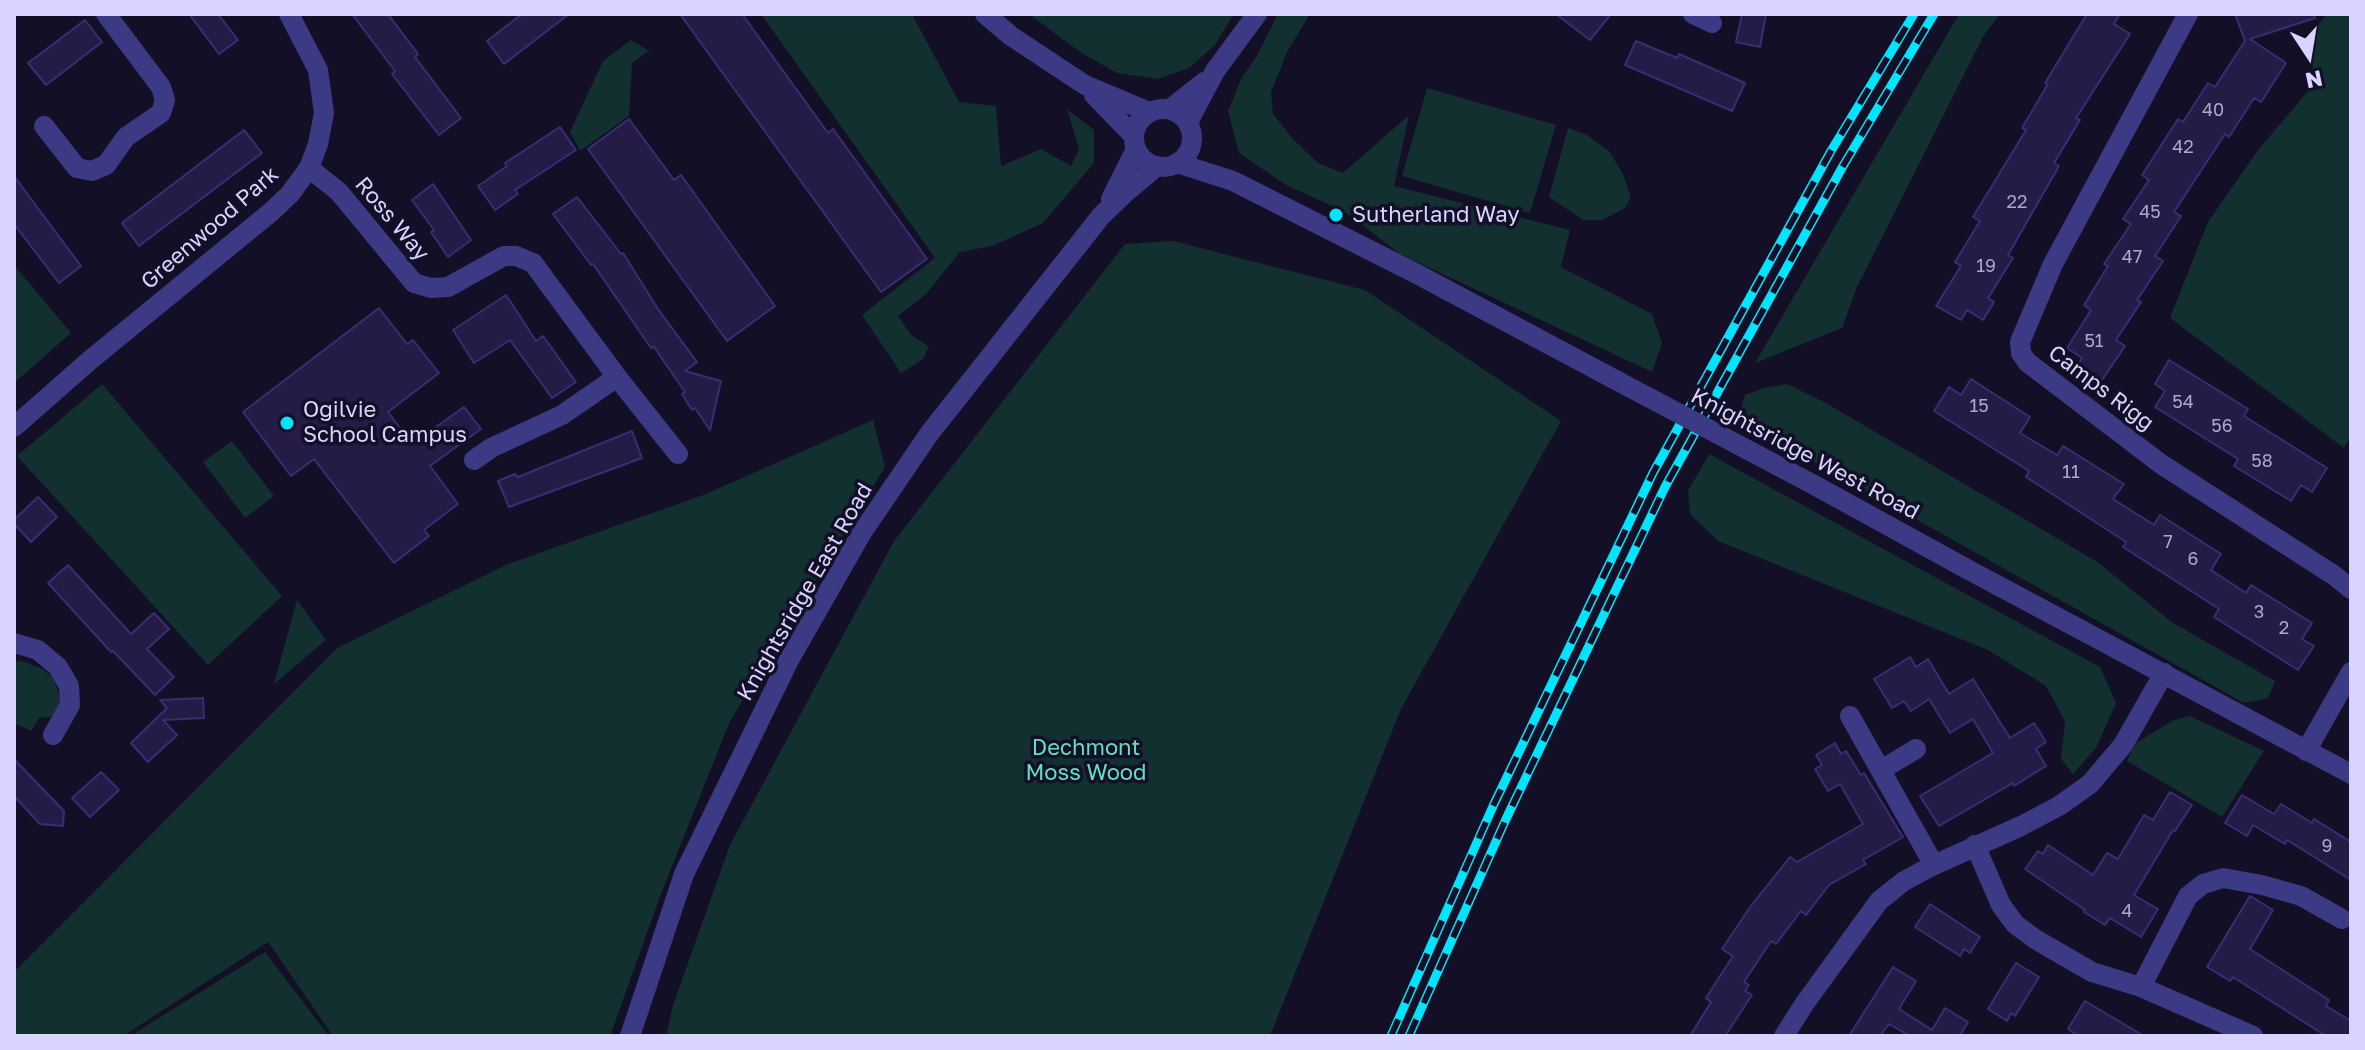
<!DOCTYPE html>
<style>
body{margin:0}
#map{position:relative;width:2365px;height:1050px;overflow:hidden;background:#130f26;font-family:"Golos Text",sans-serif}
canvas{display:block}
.frame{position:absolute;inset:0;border:16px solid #d9d4ff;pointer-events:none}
.north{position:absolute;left:2269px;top:16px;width:80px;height:80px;-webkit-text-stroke:6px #130f26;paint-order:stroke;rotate:168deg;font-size:22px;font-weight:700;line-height:32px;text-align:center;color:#d9d4ff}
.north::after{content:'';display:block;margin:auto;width:28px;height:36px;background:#d9d4ff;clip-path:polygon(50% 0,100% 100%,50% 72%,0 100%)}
</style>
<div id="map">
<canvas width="2365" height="1050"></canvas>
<div class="frame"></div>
<div class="north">N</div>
</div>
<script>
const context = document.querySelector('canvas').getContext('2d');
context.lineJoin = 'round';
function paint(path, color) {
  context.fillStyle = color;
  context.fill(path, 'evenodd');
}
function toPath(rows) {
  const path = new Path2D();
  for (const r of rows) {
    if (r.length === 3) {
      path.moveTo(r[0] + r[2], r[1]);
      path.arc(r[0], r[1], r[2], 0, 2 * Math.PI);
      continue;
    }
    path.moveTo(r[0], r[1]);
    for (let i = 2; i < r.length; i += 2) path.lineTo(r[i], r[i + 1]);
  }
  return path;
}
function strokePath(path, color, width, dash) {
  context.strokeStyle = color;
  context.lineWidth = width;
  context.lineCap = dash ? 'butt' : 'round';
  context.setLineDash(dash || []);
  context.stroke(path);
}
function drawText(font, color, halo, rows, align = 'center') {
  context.font = font + ' "Golos Text",sans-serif';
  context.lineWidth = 7;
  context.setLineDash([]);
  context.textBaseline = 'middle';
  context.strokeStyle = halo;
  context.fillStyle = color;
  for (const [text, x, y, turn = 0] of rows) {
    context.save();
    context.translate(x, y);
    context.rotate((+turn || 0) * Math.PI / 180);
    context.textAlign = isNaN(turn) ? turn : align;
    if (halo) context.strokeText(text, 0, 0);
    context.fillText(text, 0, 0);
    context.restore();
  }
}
paint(toPath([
 [761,14,912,14,959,102,996,106,1001,166,1041,149,1071,166,1079,149,1067,109,1094,130,1094,163,1043,223,992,246,960,252,926,294,898,316,911,335,929,347,923,359,901,373,862,315,935,258],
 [1029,14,1234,14,1215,45,1189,68,1158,79,1117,73,1080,52],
 [1278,14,1310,14,1287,52,1271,92,1273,114,1293,139,1318,163,1343,173,1409,115,1394,186,1570,230,1561,267,1652,314,1662,343,1652,372,1400,254,1345,212,1286,185,1239,153,1228,111,1241,79,1257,56],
 [1959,14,2000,14,1984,35,1857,287,1842,328,1755,363],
 [2328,14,2351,14,2351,437,2344,448,2170,318,2208,222,2258,150,2309,90,2319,23],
 [631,40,649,51,632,63,629,116,580,151,570,132,603,61],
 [1427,88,1556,125,1530,213,1402,176],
 [1568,128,1587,135,1609,151,1623,174,1631,197,1625,208,1602,220,1583,220,1549,197],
 [1173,241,1365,290,1561,421,1401,709,1270,1036,666,1036,673,1005,730,845,894,541,1125,244],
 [14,265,71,333,14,383],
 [102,384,282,596,208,665,17,456],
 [1787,384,1826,403,2096,561,2173,623,2275,681,2268,698,2244,703,1737,419,1745,395,1764,388],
 [873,420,885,467,730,721,661,894,610,1036,333,1036,268,942,123,1036,14,1036,14,972,337,648,508,564,706,494],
 [232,441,274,496,245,518,203,462],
 [1709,454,2100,667,2116,703,2096,748,2073,774,2061,759,2065,721,2046,686,1988,650,1718,541,1690,514,1688,491],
 [297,600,326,640,274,684],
 [19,660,43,669,54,679,60,698,61,707,58,712,51,717,39,718,31,731,14,723,14,663],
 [2190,716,2264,751,2222,817,2127,761,2136,743,2172,721],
 [265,952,329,1036,130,1036]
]), '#12302f');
const building = toPath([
 [189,14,218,14,238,40,219,54,189,14],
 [352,14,388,14,418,54,415,57,461,118,439,135,392,74,395,71,352,14],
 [522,14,569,14,504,64,487,41,522,14],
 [680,14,742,14,828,133,833,129,927,259,881,292,680,14],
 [1556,14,1611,14,1590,40,1556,14],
 [1742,14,1766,14,1760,47,1736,42,1742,14],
 [2087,14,2120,14,2114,24,2130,34,2076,118,2080,120,2054,163,2059,166,2008,255,2013,258,1988,298,1994,302,1983,320,1967,310,1961,320,1936,306,1961,266,1955,262,1980,221,1973,217,2026,130,2022,128,2048,84,2045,83,2087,14],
 [2235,14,2314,14,2315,18,2250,39,2286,63,2261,102,2254,98,2229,137,2225,134,2174,212,2181,216,2155,256,2163,261,2137,300,2141,302,2116,340,2125,346,2100,383,2076,368,2082,358,2067,348,2091,310,2084,305,2108,266,2104,264,2131,224,2123,219,2149,180,2142,175,2178,119,2183,122,2208,83,2215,87,2245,41,2235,14],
 [85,20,102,42,46,85,28,63,85,20],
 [1636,41,1677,58,1679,54,1745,83,1732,111,1625,65,1636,41],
 [629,119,674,180,681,175,775,306,727,341,588,149,629,119],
 [560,127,576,150,515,190,518,194,495,210,478,186,507,166,505,163,560,127],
 [244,130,262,153,139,246,122,223,244,130],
 [14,176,81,266,59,283,14,224,14,176],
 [433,184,471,240,448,257,431,232,434,230,412,200,433,184],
 [577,197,621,254,623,253,658,309,697,362,685,371,721,381,710,430,695,408,692,410,682,394,685,392,654,347,651,348,593,264,591,265,553,214,577,197],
 [506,295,536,341,543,336,576,382,552,398,510,340,474,363,453,330,506,295],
 [379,308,407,344,413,340,439,373,388,412,412,444,464,407,481,429,430,466,458,504,424,530,429,536,394,563,314,459,291,476,243,412,379,308],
 [2169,360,2248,409,2244,416,2327,468,2312,492,2301,485,2291,501,2234,466,2238,459,2155,407,2165,391,2155,384,2169,360],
 [1971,379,2030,417,2020,433,2057,455,2063,446,2124,484,2113,499,2154,525,2160,515,2221,554,2211,570,2246,593,2251,585,2312,623,2302,639,2314,646,2298,670,2214,617,2219,609,2123,547,2126,542,2026,477,2029,471,1934,411,1949,387,1961,395,1971,379],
 [632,431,642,458,509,507,498,481,515,474,518,477,632,431],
 [38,497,57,517,31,542,14,524,14,520,38,497],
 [68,565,131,634,154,613,169,629,147,649,174,677,155,695,113,651,111,652,48,583,68,565],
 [1910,657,1916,667,1928,659,1949,694,1973,679,2010,738,2034,723,2046,742,2036,749,2046,766,2014,786,2013,783,1939,826,1920,796,1993,753,1973,719,1950,733,1929,699,1911,711,1904,701,1892,708,1874,679,1910,657],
 [203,698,204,718,163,720,177,735,148,762,131,743,167,708,160,700,203,698],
 [1835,743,1841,754,1846,751,1861,775,1864,773,1903,837,1863,860,1866,864,1829,885,1806,915,1801,911,1776,944,1771,941,1744,982,1749,985,1745,991,1752,995,1725,1036,1690,1036,1711,1002,1706,998,1733,956,1722,949,1751,906,1790,857,1797,862,1863,824,1840,784,1828,791,1815,769,1822,765,1816,755,1835,743],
 [14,759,64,811,63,826,40,824,14,796,14,759],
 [101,772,119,790,90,817,72,798,101,772],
 [2170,792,2192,805,2175,831,2173,830,2134,895,2158,909,2141,937,2110,918,2105,925,2084,912,2085,910,2025,869,2038,851,2043,854,2048,845,2093,875,2107,853,2118,859,2144,815,2153,820,2170,792],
 [2242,795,2274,814,2281,804,2312,823,2314,819,2351,842,2351,880,2287,840,2285,844,2253,825,2247,836,2225,823,2242,795],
 [2250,896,2273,910,2250,949,2329,1000,2326,1006,2351,1021,2351,1036,2326,1036,2233,977,2230,981,2207,967,2250,896],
 [1930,904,1980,937,1970,953,1964,949,1960,956,1915,927,1930,904],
 [2016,963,2039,977,2015,1016,2011,1013,2007,1021,1988,1009,2016,963],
 [1893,967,1916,981,1899,1009,1932,1030,1945,1008,1968,1022,1960,1036,1910,1036,1889,1024,1880,1036,1849,1036,1893,967],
 [2085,1001,2144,1036,2079,1036,2068,1029,2085,1001]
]);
paint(building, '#241b47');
strokePath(building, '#3b2d73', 2);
strokePath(toPath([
 [1693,14,1712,23],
 [2188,14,2053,264,2020,342,2021,353,2027,362,2161,464,2335,576,2351,589],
 [1170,109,1204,82],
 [1188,122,1215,71,1257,14],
 [44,126,77,168,92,171,106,165,126,137,161,113,165,100,161,87,106,14],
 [309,168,339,192,414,283,431,288,448,287,504,256,516,256,533,263,617,377,678,454],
 [14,427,89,361,271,212,290,194,309,168,318,144,324,113,318,70,289,14],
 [474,460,491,448,562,415,617,377],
 [14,643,38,650,58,667,69,686,70,705,53,735],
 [1850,716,1934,865],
 [2306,751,2351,672],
 [1881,770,1916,749],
 [1975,845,2001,905,2015,924,2035,939,2092,972,2141,987,2253,1036],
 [2141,987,2188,896,2203,884,2223,878,2262,885,2301,896,2342,919],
 [1784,1036,1805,1003,1879,901,1904,881,1934,865,2021,826,2059,806,2090,784,2123,745,2164,673]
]), '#3d3a85', 20);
strokePath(toPath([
 [985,14,1011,36,1085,85,1149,112],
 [1094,95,1133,135],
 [1163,138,29],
 [1177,163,1233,181,1417,274,1627,386],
 [1111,199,1136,149],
 [1816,486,1967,569,2351,774],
 [630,1036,684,874,789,660,861,534,929,434,1101,216,1126,192,1157,166]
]), '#3d3a85', 20);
const rail = toPath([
 [1391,1036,1494,804,1653,473,1831,151,1914,14],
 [1409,1036,1506,819,1665,487,1843,166,1934,14]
]);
strokePath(rail, '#00e5ff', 9);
strokePath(rail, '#130f26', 6, [18]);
strokePath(toPath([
 [1627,386,1816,486]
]), '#3d3a85', 20);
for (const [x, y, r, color] of [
 [1336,215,8,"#00e5ff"],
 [287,423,8,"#00e5ff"]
]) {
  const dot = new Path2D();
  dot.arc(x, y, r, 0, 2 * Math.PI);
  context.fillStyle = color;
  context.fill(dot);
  strokePath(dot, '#130f26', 3);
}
drawText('18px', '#aca6d1', null, [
 ["40",2213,110],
 ["42",2183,147],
 ["22",2017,202],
 ["45",2150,212],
 ["47",2132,257],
 ["19",1986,266],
 ["51",2094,341],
 ["54",2183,402],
 ["15",1979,406],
 ["56",2222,426],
 ["58",2262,461],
 ["11",2071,472],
 ["7",2168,542],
 ["6",2193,559],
 ["3",2259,612],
 ["2",2284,628],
 ["9",2327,846],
 ["4",2127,911]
]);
drawText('22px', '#d9d4ff', '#130f26', [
 ["Sutherland Way",1352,215],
 ["Ogilvie",303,410],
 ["School Campus",303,435]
], 'left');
drawText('22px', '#d9d4ff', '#130f26', [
 ["Ross Way",392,219,50],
 ["Greenwood Park",210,228,-41],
 ["Camps Rigg",2101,388,37],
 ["Knightsridge West Road",1805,454,28],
 ["Knightsridge East Road",805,592,-60]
]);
drawText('22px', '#5fe0c0', '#130f26', [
 ["Dechmont",1086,748],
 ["Moss Wood",1086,773]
]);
</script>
